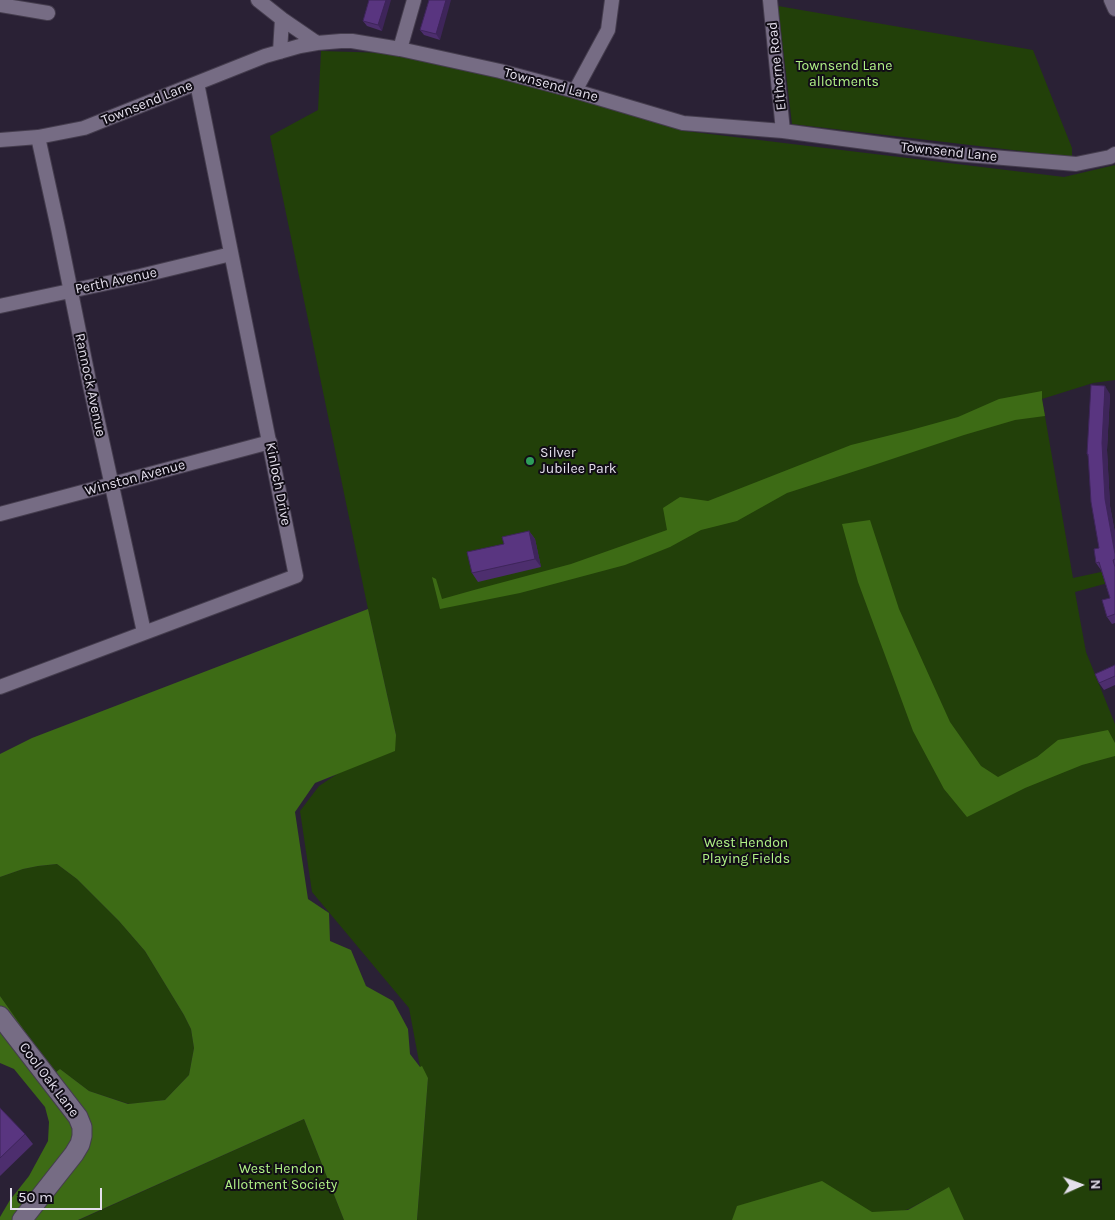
<!DOCTYPE html>
<style>
body{margin:0}
#map{position:relative;width:1115px;height:1220px;overflow:hidden;background:#2a2135;font-family:Karla,sans-serif}
canvas{display:block}
.north{position:absolute;left:1055px;top:1160px;width:50px;height:50px;-webkit-text-stroke:4px #110d16;paint-order:stroke;rotate:88deg;font-size:14px;font-weight:700;line-height:20px;text-align:center;color:#e4dfec}
.north::after{content:'';display:block;margin:auto;width:18px;height:22px;background:#e4dfec;clip-path:polygon(50% 0,100% 100%,50% 72%,0 100%)}
.scale{position:absolute;left:10px;top:1188px;width:92px;height:22px;box-sizing:border-box;border:2px solid #e4dfec;border-top:0;padding-left:6px;font-size:15px;line-height:18px;white-space:nowrap;color:#e4dfec;-webkit-text-stroke:4px #110d16;paint-order:stroke}
</style>
<div id="map">
<canvas width="1115" height="1220"></canvas>
<div class="north">N</div>
<div class="scale">50 m</div>
</div>
<script>
const context = document.querySelector('canvas').getContext('2d');
context.lineJoin = 'round';
function paint(path, color) {
  context.fillStyle = color;
  context.fill(path, 'evenodd');
}
function toPath(rows) {
  const path = new Path2D();
  for (const r of rows) {
    path.moveTo(r[0], r[1]);
    for (let i = 2; i < r.length; i += 2) path.lineTo(r[i], r[i + 1]);
  }
  return path;
}
function strokePath(path, color, width, dash) {
  context.strokeStyle = color;
  context.lineWidth = width;
  context.lineCap = dash ? 'butt' : 'round';
  context.setLineDash(dash || []);
  context.stroke(path);
}
function drawText(font, color, halo, rows, align = 'center') {
  context.font = font + ' Karla,sans-serif';
  context.lineWidth = 4;
  context.setLineDash([]);
  context.textBaseline = 'middle';
  context.strokeStyle = halo;
  context.fillStyle = color;
  for (const [text, x, y, turn = 0] of rows) {
    context.save();
    context.translate(x, y);
    context.rotate((+turn || 0) * Math.PI / 180);
    context.textAlign = isNaN(turn) ? turn : align;
    if (halo) context.strokeText(text, 0, 0);
    context.fillText(text, 0, 0);
    context.restore();
  }
}
paint(toPath([
 [778,6,1033,50,1072,148,1072,157,792,124],
 [321,51,386,53,570,92,685,131,1064,177,1115,165,1115,380,1093,383,1042,399,1073,578,1115,569,1115,581,1075,592,1086,652,1115,724,1115,1220,963,1220,948,1188,909,1209,873,1220,417,1220,428,1078,420,1067,409,1008,312,892,300,811,319,786,396,735,368,609,270,136,318,110],
 [57,864,77,879,119,921,145,951,184,1015,191,1029,194,1048,189,1075,165,1100,129,1104,89,1091,60,1069,51,1076,40,1054,0,996,0,877,23,869,38,866],
 [304,1119,344,1220,79,1220]
]), '#224009');
paint(toPath([
 [1042,391,1042,399,1045,416,1015,420,964,435,871,466,787,493,737,521,701,530,670,547,625,565,520,593,440,609,432,577,436,579,442,599,474,590,571,564,667,530,663,508,680,497,708,501,851,445,911,430,958,417,999,399],
 [870,520,899,609,950,722,981,766,998,777,1037,757,1058,740,1108,730,1115,743,1115,756,1082,765,1025,788,967,817,944,789,913,731,858,582,842,524],
 [368,609,396,735,395,751,315,783,295,812,308,899,329,913,330,941,351,950,366,986,393,1001,408,1029,410,1054,420,1067,422,1066,428,1078,417,1220,344,1220,304,1119,78,1220,34,1220,83,1157,90,1143,91,1133,51,1076,60,1069,89,1091,128,1104,165,1100,189,1075,194,1048,191,1029,184,1015,145,951,119,921,77,879,57,864,38,866,23,869,0,877,0,754,32,738],
 [0,996,41,1054,0,1007],
 [0,1029,72,1117,76,1139,19,1220,0,1220,0,1217,10,1200,29,1176,48,1141,49,1122,45,1107,14,1069,0,1063],
 [822,1181,872,1212,908,1210,949,1187,964,1220,732,1220,737,1206]
]), '#3d6b15');
const street = toPath([
 [258,0,282,19,317,43],
 [770,0,783,131],
 [1111,0,1115,9],
 [0,5,48,13],
 [400,49,414,0],
 [280,52,282,19],
 [575,91,608,30,612,0],
 [38,137,58,228,89,381,144,632],
 [0,140,38,137,84,128,265,56,300,46,317,43,341,41,352,41,400,49,500,71,575,91,683,123,783,131,956,154,1076,164,1110,157,1115,154],
 [0,306,140,276,231,254],
 [0,514,270,442],
 [0,687,296,576,197,83]
]);
const secondary = toPath([
 [0,1016,78,1117,82,1127,82,1136,80,1144,74,1154,22,1220]
]);
strokePath(street, '#453d4e', 16);
strokePath(secondary, '#453d4e', 21);
strokePath(street, '#766c84', 14);
strokePath(secondary, '#766c84', 19);
paint(toPath([
 [369,0,382,31,367,26,363,21],
 [429,0,440,40,424,35,420,30],
 [1110,394,1107,450,1110,506,1115,533,1115,623,1112,624,1107,617,1110,598,1101,570,1096,563,1099,548,1088,456,1087,454],
 [529,531,535,539,541,567,478,582,472,573,504,544],
 [1115,665,1115,685,1104,690,1099,683],
 [0,1108,25,1134,33,1144,0,1176]
]), '#4d2e6e');
paint(toPath([
 [386,0,391,0,382,31,378,25],
 [446,0,451,0,440,40,436,34],
 [1105,386,1110,394,1107,450,1110,506,1115,533,1115,554,1105,499,1102,443],
 [529,531,535,539,541,567,535,559]
]), '#3e255a');
const building = toPath([
 [369,0,386,0,378,25,363,21,369,0],
 [429,0,446,0,436,34,420,30,429,0],
 [1091,385,1105,386,1102,443,1105,499,1115,554,1115,559,1113,560,1115,567,1115,614,1107,617,1102,600,1110,598,1099,562,1096,563,1094,549,1099,548,1091,502,1088,454,1087,454,1091,385],
 [529,531,535,559,472,573,467,552,504,544,502,537,529,531],
 [1115,665,1115,676,1099,683,1095,674,1115,665],
 [0,1108,25,1134,0,1158,0,1108]
]);
paint(building, '#593580');
strokePath(building, '#3e255a', 1);
for (const [x, y, r, color] of [
 [530,461,5,"#2e9e5b"]
]) {
  const dot = new Path2D();
  dot.arc(x, y, r, 0, 2 * Math.PI);
  context.fillStyle = color;
  context.fill(dot);
  strokePath(dot, '#110d16', 2);
}
drawText('14px', '#e4dfec', '#110d16', [
 ["Elthorne Road",777,66,-96],
 ["Townsend Lane",551,85,15],
 ["Townsend Lane",147,103,-22],
 ["Townsend Lane",949,152,6],
 ["Perth Avenue",116,281,-12],
 ["Rannock Avenue",90,385,78],
 ["Winston Avenue",135,478,-15],
 ["Kinloch Drive",278,484,79],
 ["Cool Oak Lane",49,1080,53]
]);
drawText('14px', '#b1f387', '#110d16', [
 ["Townsend Lane",844,66],
 ["allotments",844,82],
 ["West Hendon",746,843],
 ["Playing Fields",746,859],
 ["West Hendon",281,1169],
 ["Allotment Society",281,1185]
]);
drawText('14px', '#e4dfec', '#110d16', [
 ["Silver",540,453],
 ["Jubilee Park",540,469]
], 'left');
</script>
